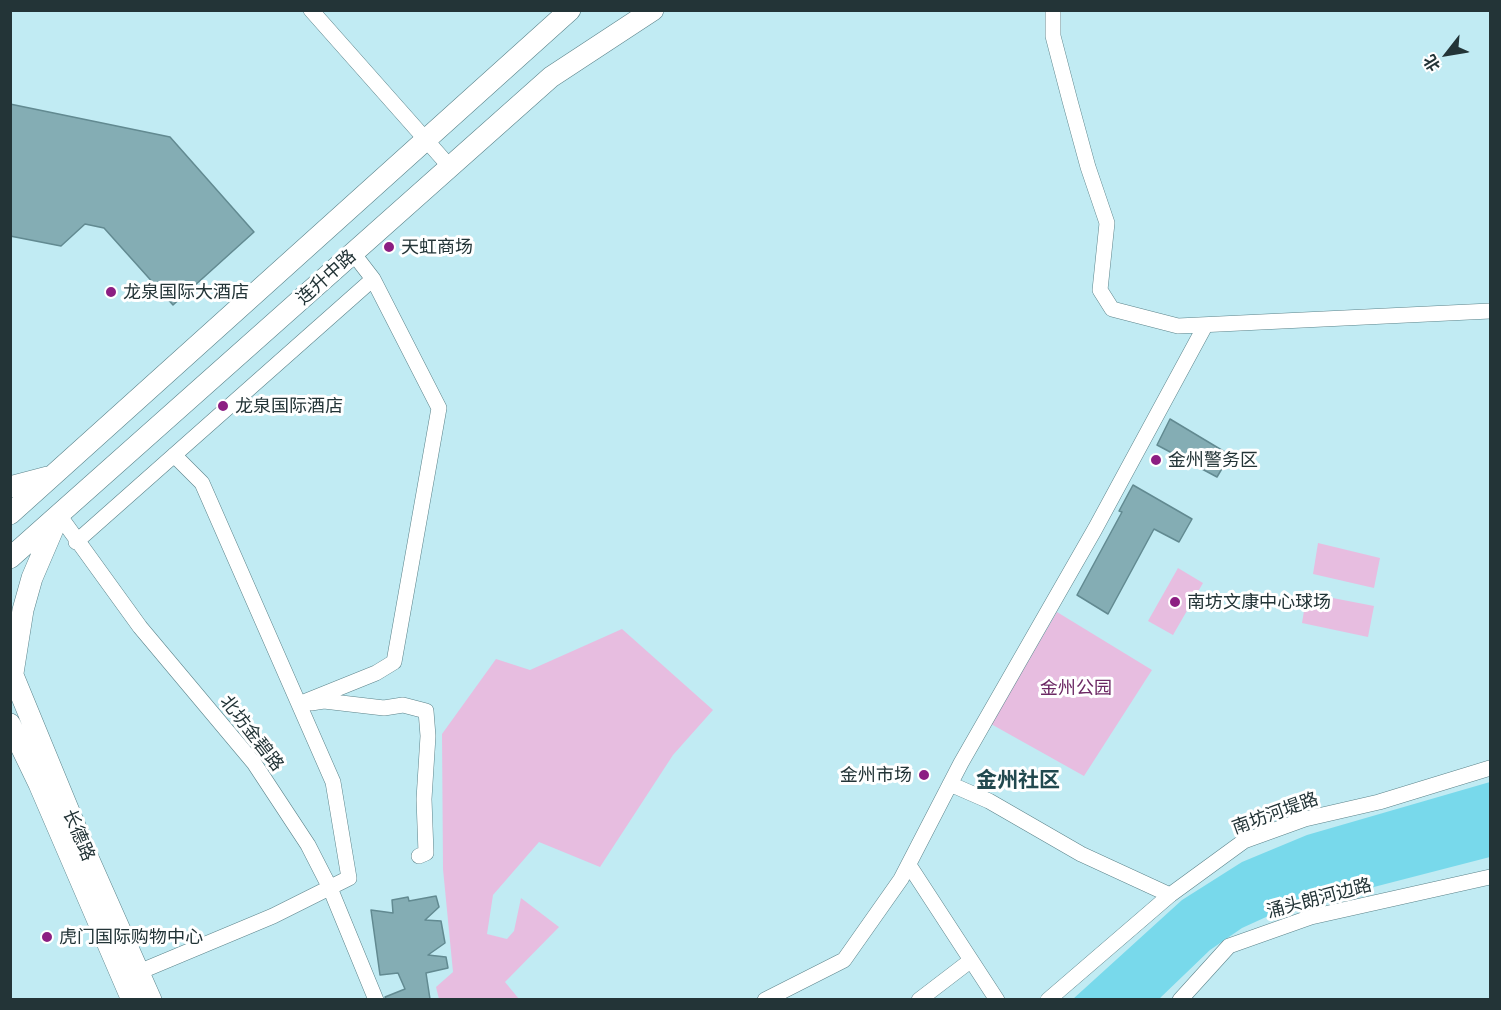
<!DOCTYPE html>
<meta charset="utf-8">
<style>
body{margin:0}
#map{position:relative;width:1501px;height:1010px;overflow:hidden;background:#c1ebf3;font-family:Barlow,"Noto Sans SC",sans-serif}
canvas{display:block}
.frame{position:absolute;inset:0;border:12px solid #233437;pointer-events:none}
.north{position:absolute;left:1417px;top:24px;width:60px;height:60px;-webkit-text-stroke:4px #fff;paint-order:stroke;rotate:239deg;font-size:16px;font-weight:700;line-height:24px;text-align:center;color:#233437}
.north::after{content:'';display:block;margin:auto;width:21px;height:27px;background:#233437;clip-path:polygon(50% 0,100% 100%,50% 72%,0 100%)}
</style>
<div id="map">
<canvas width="1501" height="1010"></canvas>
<div class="frame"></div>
<div class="north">北</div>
</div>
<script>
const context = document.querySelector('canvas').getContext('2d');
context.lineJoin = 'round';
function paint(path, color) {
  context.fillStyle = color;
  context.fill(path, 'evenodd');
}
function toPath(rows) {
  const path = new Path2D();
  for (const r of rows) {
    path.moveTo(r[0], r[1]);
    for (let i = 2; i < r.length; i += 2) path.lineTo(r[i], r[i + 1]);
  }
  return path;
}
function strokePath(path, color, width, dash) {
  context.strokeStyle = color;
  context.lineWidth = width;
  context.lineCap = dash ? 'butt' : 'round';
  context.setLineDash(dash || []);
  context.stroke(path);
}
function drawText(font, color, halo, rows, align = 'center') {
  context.font = font + ' Barlow,"Noto Sans SC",sans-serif';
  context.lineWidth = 6;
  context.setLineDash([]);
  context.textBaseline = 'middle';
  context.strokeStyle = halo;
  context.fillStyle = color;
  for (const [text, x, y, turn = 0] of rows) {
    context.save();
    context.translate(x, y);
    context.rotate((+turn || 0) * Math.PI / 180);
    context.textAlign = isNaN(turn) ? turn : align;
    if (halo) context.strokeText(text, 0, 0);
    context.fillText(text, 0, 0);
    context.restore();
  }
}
paint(toPath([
 [1318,543,1380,558,1374,588,1313,574],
 [1178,568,1203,583,1173,635,1148,621],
 [1307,593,1374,606,1368,637,1302,623],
 [1057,612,1152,670,1084,776,991,724],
 [622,629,713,710,673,755,600,867,539,842,493,895,487,934,507,939,514,931,521,898,559,927,505,982,519,999,439,999,436,987,453,972,443,869,442,734,496,659,530,670]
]), '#e7bde0');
paint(toPath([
 [1490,782,1490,857,1277,912,1242,928,1210,950,1159,999,1073,999,1182,900,1242,862,1307,835]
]), '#78d9eb');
const building = toPath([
 [10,104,170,137,254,232,173,305,104,228,85,224,61,246,10,236,10,104],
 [1170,419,1230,455,1217,477,1157,445,1170,419],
 [1133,485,1192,519,1179,542,1154,529,1108,614,1077,595,1122,512,1119,511,1133,485],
 [436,896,439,907,425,920,441,921,445,943,428,955,446,957,448,968,426,973,430,999,386,999,385,997,405,989,398,973,380,975,371,910,393,913,392,900,408,897,409,901,436,896]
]);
paint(building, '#84adb4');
strokePath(building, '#628a91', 1.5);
const street = toPath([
 [311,10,450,167],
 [1053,10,1053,36,1070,101,1088,167,1107,223,1100,290,1112,309,1178,326,1490,311],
 [59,515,140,627,254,763,308,845,330,888,376,1000],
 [76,542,373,279],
 [311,703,324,701,384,708,403,705,426,711,428,736,424,799,426,853,419,856],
 [299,704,376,673,394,662,439,408,373,279,353,253],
 [950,784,989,801,1081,854,1170,895],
 [909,865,997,1000],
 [139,972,273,916,349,878,333,782,202,483,174,455],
 [765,1000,844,960,901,879,961,763,1095,529,1205,326],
 [919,1000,970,961],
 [1048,1000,1170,895,1244,841,1305,819,1379,802,1490,768],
 [1180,1000,1229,946,1311,917,1490,877]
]);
const secondary = toPath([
 [10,487,48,477],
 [10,514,570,10],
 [10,558,551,77,653,10],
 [10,668,89,860,151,1000],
 [13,673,23,610,32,578,56,522],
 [10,724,39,784,132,1000]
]);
strokePath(street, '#5b838a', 16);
strokePath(secondary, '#5b838a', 22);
strokePath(street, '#fff', 15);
strokePath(secondary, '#fff', 21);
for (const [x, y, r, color] of [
 [389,247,6,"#8c1e82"],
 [111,292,6,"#8c1e82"],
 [223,406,6,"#8c1e82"],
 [1156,460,6,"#8c1e82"],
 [1175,602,6,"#8c1e82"],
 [924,775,6,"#8c1e82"],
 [47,937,6,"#8c1e82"]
]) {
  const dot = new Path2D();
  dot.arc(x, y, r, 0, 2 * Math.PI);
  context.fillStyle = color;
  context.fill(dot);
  strokePath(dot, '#fff', 2);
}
drawText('18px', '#233437', '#fff', [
 ["天虹商场",401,247],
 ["龙泉国际大酒店",123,292],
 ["龙泉国际酒店",235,406],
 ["金州警务区",1168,460],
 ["南坊文康中心球场",1187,602],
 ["金州市场",912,775,"right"],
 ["虎门国际购物中心",59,937]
], 'left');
drawText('18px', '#233437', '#fff', [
 ["连升中路",326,277,-42],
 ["北坊金碧路",252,733,52],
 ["南坊河堤路",1275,813,-20],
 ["长德路",79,835,67],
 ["涌头朗河边路",1319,898,-15]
]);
drawText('18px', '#6c2864', '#fff', [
 ["金州公园",1076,688]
]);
drawText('bold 21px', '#22494f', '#fff', [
 ["金州社区",1018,780]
]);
</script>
